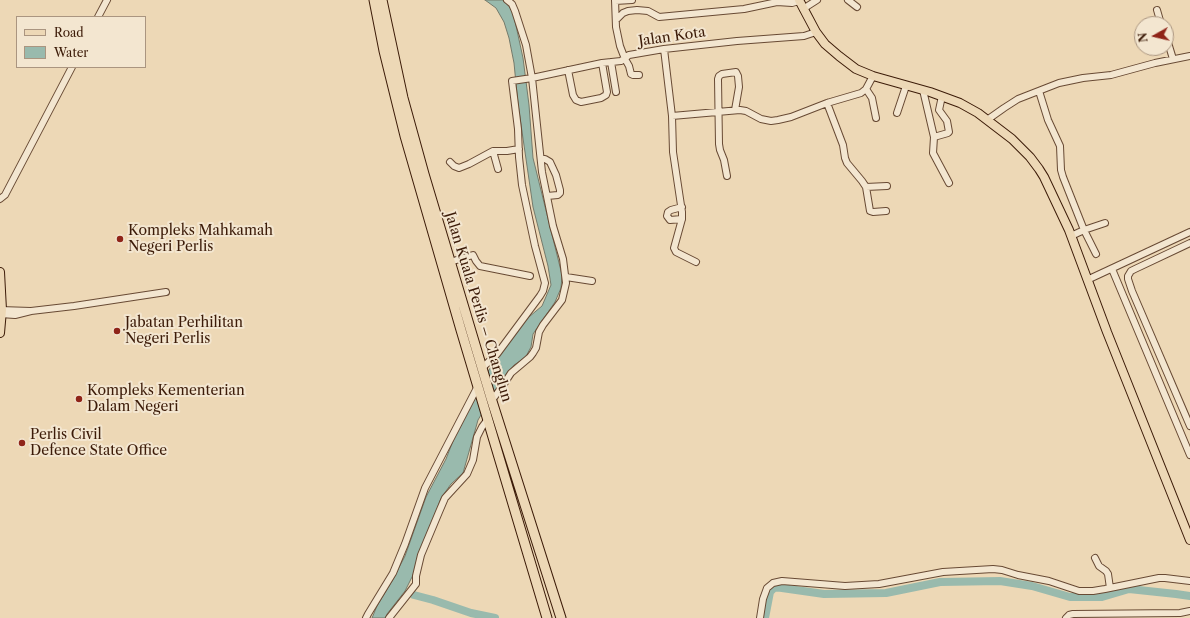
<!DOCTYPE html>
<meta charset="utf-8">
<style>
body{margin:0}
#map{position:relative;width:1190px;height:618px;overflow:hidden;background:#edd8b6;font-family:"Libre Caslon Text",serif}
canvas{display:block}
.legend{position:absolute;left:16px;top:16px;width:130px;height:52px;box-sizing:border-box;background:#f3e6d0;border:1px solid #aa9580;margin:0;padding:5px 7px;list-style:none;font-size:12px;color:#3c1b08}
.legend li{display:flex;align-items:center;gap:8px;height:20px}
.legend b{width:20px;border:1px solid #aa9580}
.north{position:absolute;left:1134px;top:16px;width:40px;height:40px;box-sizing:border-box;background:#f3e6d0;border:1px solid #aa9580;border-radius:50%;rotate:262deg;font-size:11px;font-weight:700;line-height:16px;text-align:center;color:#3c1b08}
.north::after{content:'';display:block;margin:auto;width:14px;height:18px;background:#8f2418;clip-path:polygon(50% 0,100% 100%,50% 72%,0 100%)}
</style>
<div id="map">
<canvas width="1190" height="618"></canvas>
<ul class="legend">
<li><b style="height:5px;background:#edd8b6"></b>Road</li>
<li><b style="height:11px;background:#99baad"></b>Water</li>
</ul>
<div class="north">N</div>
</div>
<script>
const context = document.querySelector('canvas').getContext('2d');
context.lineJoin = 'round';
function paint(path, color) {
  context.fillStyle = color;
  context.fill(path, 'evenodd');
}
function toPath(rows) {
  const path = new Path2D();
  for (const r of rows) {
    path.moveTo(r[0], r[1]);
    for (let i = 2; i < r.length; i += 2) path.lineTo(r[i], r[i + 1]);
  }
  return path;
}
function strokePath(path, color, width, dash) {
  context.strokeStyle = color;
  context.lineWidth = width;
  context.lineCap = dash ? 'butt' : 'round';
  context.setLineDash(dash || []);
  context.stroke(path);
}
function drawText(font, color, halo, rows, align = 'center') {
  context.font = font + ' "Libre Caslon Text",serif';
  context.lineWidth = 4;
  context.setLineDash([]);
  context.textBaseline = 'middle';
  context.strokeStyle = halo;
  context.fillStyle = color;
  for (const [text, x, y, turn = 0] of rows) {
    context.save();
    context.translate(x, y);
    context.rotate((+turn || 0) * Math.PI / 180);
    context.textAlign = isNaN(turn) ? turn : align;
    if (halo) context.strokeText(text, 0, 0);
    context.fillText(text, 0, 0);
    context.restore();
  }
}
const water = toPath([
 [485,0,504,0,513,12,523,58,529,105,533,158,562,275,561,288,555,302,533,334,531,347,525,358,514,365,499,384,478,420,463,473,451,484,441,498,413,575,405,591,387,614,386,618,372,618,377,606,392,581,405,556,426,497,446,459,460,423,480,384,496,359,523,322,542,306,551,285,548,266,533,207,518,104,514,63,509,38,504,22,496,8,485,0]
]);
paint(water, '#99baad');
strokePath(water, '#747a6b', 1);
strokePath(toPath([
 [414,595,433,600,471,613,495,618],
 [765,618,770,592,775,587,824,594,886,593,940,582,1000,581,1032,586,1070,597,1102,597,1129,589,1176,594,1190,596]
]), '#99baad', 8);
const minor = toPath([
 [615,0,616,27,620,46,625,59,629,66,631,74,633,75,639,75],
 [848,0,857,7],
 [615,1,632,0],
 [803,9,817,0],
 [1157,10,1161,24],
 [98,17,107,0],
 [616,20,623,13,628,11,637,10,648,11,659,17,744,9,777,2,792,3,799,1],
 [1166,36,1173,59],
 [664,49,672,116,673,152,682,212,682,219,674,248,676,252,696,262],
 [611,62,616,92],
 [568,70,573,95,576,100,581,102,601,98,606,95,607,92,602,63],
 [866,89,872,98,876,118],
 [923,90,934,137,933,153,949,183],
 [1039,91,1048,120,1060,146,1061,170,1063,177,1084,230,1096,254],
 [827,103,843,145,845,158,847,163,862,181,866,187,887,186],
 [897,113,906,86],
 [672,116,740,110,746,111,761,119,771,121,778,120,791,117,827,103,861,93,866,89,873,76],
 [987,120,1004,108,1018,99,1059,83,1083,78,1111,75,1155,63,1190,56],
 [934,137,948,133,949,132,947,121,939,110,942,96],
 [493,151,498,169],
 [541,159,545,159,550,162,556,175,560,190,560,193,558,195,547,196],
 [450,162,454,166,459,168,469,164,493,151,507,151,519,149],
 [727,176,724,160,720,150,719,144,718,79,719,76,722,74,736,72,738,76,739,87,735,110],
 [866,187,870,211,873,212,886,211],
 [0,199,5,195,72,67],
 [682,219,670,220,667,216,668,212,671,210,682,207],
 [1071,236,1084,230,1105,223],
 [1190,243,1135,269,1131,271,1128,276,1128,279,1132,291,1190,426],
 [450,262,473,255,476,261,480,266,530,276],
 [1112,269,1190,455],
 [566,277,592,281],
 [1087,280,1190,232],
 [0,310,31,311,15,315,0,314],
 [31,311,74,306,166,292],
 [482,368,497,354,540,296,543,291,545,283,535,246,522,185,519,157,518,129,512,81,532,78,602,63,621,61,629,55,664,49,737,41,804,36,816,32],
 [492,400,502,387,511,373,530,357,533,353,536,348,539,332,543,325,562,300,566,283,563,259,553,226,542,172,532,78,526,45,515,11,512,4,507,0],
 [1095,558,1099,566,1106,571,1108,574,1110,588],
 [366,618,368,614,393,573,405,544,425,488,478,386],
 [389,618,416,584,416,576,421,555,439,512,445,498,467,474,473,460,477,437,482,427,488,419],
 [760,618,763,599,767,588,773,583,782,581,845,586,879,584,943,572,993,569,1002,570,1018,575,1049,581,1079,591,1093,591,1105,589,1159,578,1165,578,1190,581],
 [1066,618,1069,615,1073,614,1180,613,1190,611]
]);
const major = toPath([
 [799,0,816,32,825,44,839,56,856,69,873,76,930,92,960,103,978,113,1012,139,1030,157,1039,169,1044,177,1069,230,1107,332,1190,540],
 [0,272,2,310,0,333]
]);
const highway = toPath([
 [374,0,384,51,405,136,461,330,547,618],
 [382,0,403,98,424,174,491,398,561,618]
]);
strokePath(minor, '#684a34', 8);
strokePath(major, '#3c1b08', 10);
strokePath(highway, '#3c1b08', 11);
strokePath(minor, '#f3e6d0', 6);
strokePath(major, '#edd8b6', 8);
strokePath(highway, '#edd8b6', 9);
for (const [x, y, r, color] of [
 [120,239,4,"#8f2418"],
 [117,331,4,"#8f2418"],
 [79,399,4,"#8f2418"],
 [22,443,4,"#8f2418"]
]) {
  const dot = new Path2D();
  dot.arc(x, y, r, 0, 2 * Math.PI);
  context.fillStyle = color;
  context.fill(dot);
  strokePath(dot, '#f3e6d0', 1.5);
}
drawText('14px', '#3c1b08', '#f3e6d0', [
 ["Jalan Kota",672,37,-8],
 ["Jalan Kuala Perlis – Changlun",478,307,73]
]);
drawText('14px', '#3c1b08', '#f3e6d0', [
 ["Kompleks Mahkamah",128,231],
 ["Negeri Perlis",128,247],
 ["Jabatan Perhilitan",125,323],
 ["Negeri Perlis",125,339],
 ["Kompleks Kementerian",87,391],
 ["Dalam Negeri",87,407],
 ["Perlis Civil",30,435],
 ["Defence State Office",30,451]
], 'left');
</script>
